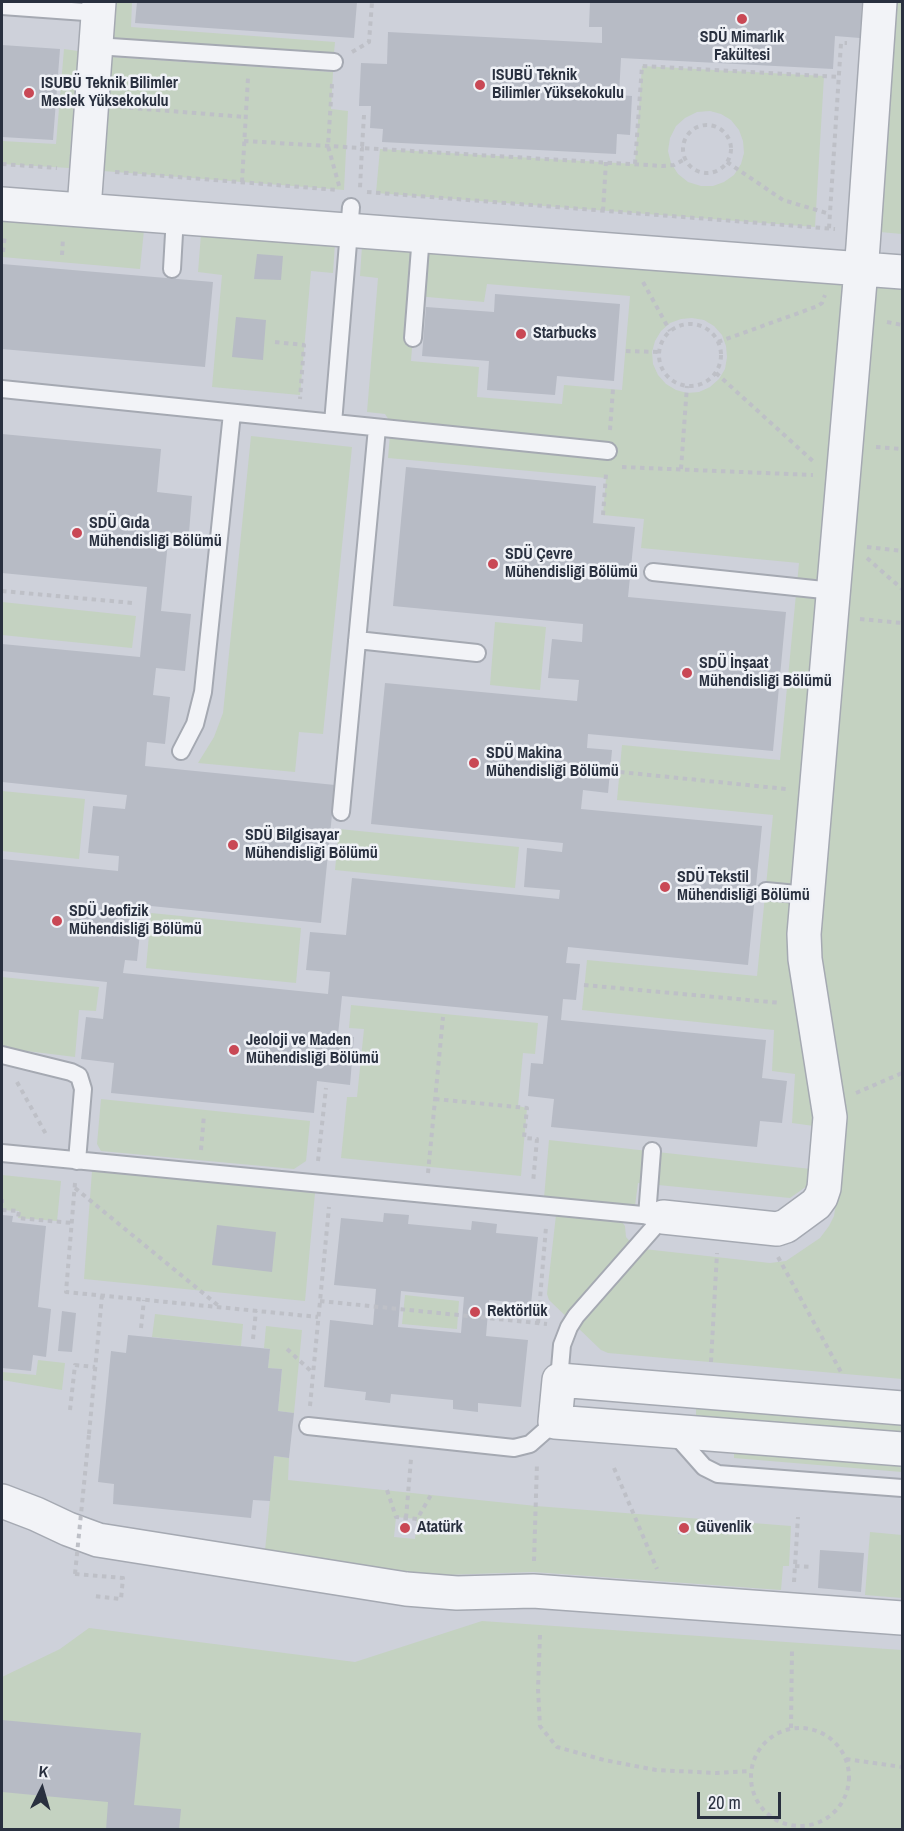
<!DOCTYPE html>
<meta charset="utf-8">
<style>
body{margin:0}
#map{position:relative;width:904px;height:1831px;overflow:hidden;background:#dfe2e8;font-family:"Archivo Narrow",sans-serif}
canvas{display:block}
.frame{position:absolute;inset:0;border:3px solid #29303f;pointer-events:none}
.north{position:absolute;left:12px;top:1759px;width:60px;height:60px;-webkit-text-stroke:4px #eff1f6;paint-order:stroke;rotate:5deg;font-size:16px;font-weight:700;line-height:24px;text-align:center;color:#29303f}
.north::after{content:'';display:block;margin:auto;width:21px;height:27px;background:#29303f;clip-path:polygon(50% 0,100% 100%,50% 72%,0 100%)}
.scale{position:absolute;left:697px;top:1792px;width:84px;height:27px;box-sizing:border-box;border:3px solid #29303f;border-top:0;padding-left:8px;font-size:18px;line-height:21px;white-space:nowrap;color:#29303f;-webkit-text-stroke:4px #eff1f6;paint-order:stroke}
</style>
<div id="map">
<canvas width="904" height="1831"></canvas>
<div class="frame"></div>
<div class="north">K</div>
<div class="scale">20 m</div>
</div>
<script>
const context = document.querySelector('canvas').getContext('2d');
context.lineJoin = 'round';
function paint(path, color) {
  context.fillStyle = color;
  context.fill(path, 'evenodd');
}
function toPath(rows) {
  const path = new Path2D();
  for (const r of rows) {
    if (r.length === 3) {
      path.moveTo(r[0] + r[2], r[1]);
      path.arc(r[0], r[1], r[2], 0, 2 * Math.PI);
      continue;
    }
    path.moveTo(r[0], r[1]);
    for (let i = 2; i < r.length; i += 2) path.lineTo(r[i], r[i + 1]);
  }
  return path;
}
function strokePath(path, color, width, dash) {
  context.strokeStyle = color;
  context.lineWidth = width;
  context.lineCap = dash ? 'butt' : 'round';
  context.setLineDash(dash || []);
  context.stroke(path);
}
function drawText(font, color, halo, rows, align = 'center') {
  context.font = font + ' "Archivo Narrow",sans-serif';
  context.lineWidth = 5;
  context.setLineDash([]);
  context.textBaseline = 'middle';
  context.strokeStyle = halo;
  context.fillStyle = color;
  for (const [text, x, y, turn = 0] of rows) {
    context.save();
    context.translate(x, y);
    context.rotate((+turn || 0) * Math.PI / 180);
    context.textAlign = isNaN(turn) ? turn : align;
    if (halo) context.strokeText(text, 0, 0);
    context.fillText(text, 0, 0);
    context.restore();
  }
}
paint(toPath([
 [2,2,902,2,902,1829,2,1829]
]), '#ced1da');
paint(toPath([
 [116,2,132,2,131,27,335,42,334,53,113,39],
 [896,2,902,2,902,234,880,232],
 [64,49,78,51,69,168,2,164,2,141,56,144],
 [112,57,333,72,331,109,348,111,344,190,103,171],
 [642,66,824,76,815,227,376,193,380,149,635,164],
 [710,111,721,114,731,120,739,130,743,141,744,153,741,164,734,175,724,182,713,186,701,186,688,182,678,174,671,163,668,151,670,138,676,126,685,118,697,112],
 [2,219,144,230,140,269,2,257],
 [201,234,335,243,333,273,311,271,300,395,212,387,222,275,198,272],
 [362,246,845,282,814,1105,814,1126,792,1123,795,1074,772,1071,774,1030,582,1010,587,960,757,976,773,815,617,800,622,745,780,760,799,563,641,548,644,519,603,515,606,478,388,458,391,423,385,414,367,412,378,278,360,276],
 [487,284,630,296,622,390,564,385,562,404,477,397,479,367,411,361,416,296,484,302],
 [692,318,704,320,714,326,722,335,726,346,727,357,725,369,719,379,710,387,699,392,687,393,676,390,666,384,658,375,653,364,652,352,655,341,661,331,670,323,681,319],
 [874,285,902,287,902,1379,608,1353,601,1350,549,1300,547,1294,556,1215,622,1222,625,1226,626,1237,633,1245,644,1249,770,1263,786,1261,820,1238,829,1226,834,1216,836,1203,816,949],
 [251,436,352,447,323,734,299,732,295,772,198,763,214,737,223,713],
 [2,602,136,616,132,648,2,635],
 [495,622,546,627,540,690,490,685],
 [2,791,85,799,79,859,2,851],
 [339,829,519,847,515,888,335,870],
 [151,913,301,928,296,983,146,968],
 [2,977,99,987,96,1011,79,1010,75,1057,2,1048],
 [351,1005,538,1023,535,1054,523,1053,518,1106,527,1108,521,1176,341,1158,347,1097,357,1097,364,1029,349,1028],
 [101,1099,310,1121,306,1161,294,1169,101,1151,97,1144],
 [549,1140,811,1169,807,1186,790,1198,638,1183,635,1206,544,1198],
 [92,1171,315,1193,305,1301,84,1279],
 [2,1175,61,1181,57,1221,18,1218,19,1211,2,1210],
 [405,1295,459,1301,457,1329,402,1324],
 [155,1314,243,1324,241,1346,152,1337],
 [266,1326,302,1330,294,1413,278,1411,282,1369,268,1368,270,1349,264,1348],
 [38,1360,65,1363,62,1390,2,1380,2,1372,36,1375],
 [696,1406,902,1422,902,1435,696,1419],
 [734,1449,902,1463,902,1472,734,1458],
 [274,1456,289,1458,288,1480,536,1506,791,1526,789,1566,783,1566,781,1590,533,1572,444,1575,399,1571,265,1551],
 [396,1517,417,1519,415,1539,394,1537],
 [870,1532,902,1535,902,1598,865,1595],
 [482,1621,902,1650,902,1829,2,1829,2,1677,60,1649,89,1628,355,1662]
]), '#c4d2c1');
paint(toPath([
 [137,2,357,2,354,38,135,23],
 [590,2,862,2,860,38,835,36,833,69,621,58,619,95,632,96,630,135,617,134,616,154,382,142,383,129,370,128,371,106,359,106,361,63,387,64,388,32,602,43,602,27,589,27],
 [2,45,60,49,53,140,2,137],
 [257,254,283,256,281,280,254,279],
 [2,264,213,282,205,367,2,349],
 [495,294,620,304,614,381,557,376,555,395,487,390,489,361,422,356,426,307,494,312],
 [236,317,266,320,263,360,232,357],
 [2,434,161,449,157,492,192,496,188,545,168,542,161,611,191,614,185,671,156,668,153,695,170,697,165,744,147,742,145,766,335,785,321,923,131,904,129,923,141,924,137,961,125,960,123,973,328,994,330,972,306,970,310,932,346,935,352,878,559,899,560,890,524,887,527,848,562,852,563,843,371,824,385,683,577,701,579,680,548,678,552,639,582,642,583,624,393,606,406,467,596,486,593,523,635,527,628,597,786,612,773,751,588,734,587,748,612,750,608,793,583,790,581,809,762,826,748,965,568,947,566,963,580,964,576,1000,563,999,561,1020,766,1040,762,1078,787,1081,782,1123,760,1121,757,1147,551,1127,554,1099,528,1096,531,1063,543,1064,548,1016,342,996,338,1035,354,1037,350,1085,317,1081,314,1113,111,1093,114,1063,81,1059,86,1017,103,1019,107,982,2,971,2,859,118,871,119,856,88,853,93,806,125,809,127,795,2,782,2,644,140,657,147,587,2,573],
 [384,1213,409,1215,408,1224,471,1230,472,1221,497,1224,496,1233,538,1237,531,1304,489,1300,486,1336,528,1340,521,1407,478,1403,478,1412,453,1409,453,1400,391,1394,390,1403,365,1400,366,1392,324,1387,330,1320,373,1325,376,1289,334,1285,341,1218,383,1222],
 [401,1291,464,1297,461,1333,398,1327],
 [2,1215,13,1216,12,1222,46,1226,38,1307,51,1309,46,1357,33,1355,31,1371,2,1368],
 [217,1225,276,1232,272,1272,212,1265],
 [62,1311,76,1313,72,1352,58,1351],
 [128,1335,270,1349,268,1368,282,1369,278,1411,294,1413,289,1458,274,1456,270,1501,253,1500,251,1518,113,1504,114,1484,98,1482,111,1351,126,1353],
 [679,1522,690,1523,688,1535,678,1534],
 [820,1550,864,1553,861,1592,818,1588],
 [2,1720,141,1733,134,1805,181,1809,179,1830,106,1830,108,1802,2,1792]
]), '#b7bbc5');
const lane = toPath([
 [2,6,99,13],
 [96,46,334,62],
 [172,269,175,216],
 [413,338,421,235],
 [2,389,608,451],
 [333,423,351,207],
 [653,572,833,591],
 [357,640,477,653],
 [181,751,195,724,203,692,232,413],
 [341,812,377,428],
 [766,891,807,895],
 [2,1055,71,1072,79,1076,83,1089,77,1161],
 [2,1153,663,1217,576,1316,569,1327,562,1345,559,1380],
 [647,1216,652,1151],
 [308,1426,514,1448,530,1444,555,1422],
 [673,1432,704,1467,718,1474,902,1488]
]);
const street = toPath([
 [2,204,902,272],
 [84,209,99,2],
 [663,1217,777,1229,786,1226,816,1204,821,1197,824,1188,830,1117,805,959,804,934,863,246,880,2],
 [902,1408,559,1380,555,1422,902,1449],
 [2,1501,36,1514,68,1529,98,1540,406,1589,457,1593,533,1591,902,1618]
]);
strokePath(lane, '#a5a9b2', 20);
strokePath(street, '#a5a9b2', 36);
strokePath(toPath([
 [352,52,369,42,372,2],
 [332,84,328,146,340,189],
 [120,107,245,117],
 [364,115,362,148,663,166,674,165,685,159],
 [707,149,24],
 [244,141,362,148,360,188],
 [727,162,783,200,830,214],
 [2,164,57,168],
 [635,164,642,66,839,77],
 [115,172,338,190],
 [242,182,248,78],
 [367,192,835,229],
 [603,211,606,162],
 [829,228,841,43,847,43],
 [3,252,5,235],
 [62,255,63,238],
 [643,282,670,331],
 [887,322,902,325],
 [690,355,31],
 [275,342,304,345,300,399],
 [718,342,818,306,822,303,825,295],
 [626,351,659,352],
 [716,373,815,463],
 [610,430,613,389],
 [876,447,902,449],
 [622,467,813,475],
 [681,469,687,386],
 [603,515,606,474],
 [867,547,902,551],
 [867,558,902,589],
 [2,591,133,603],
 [860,619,902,623],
 [620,772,786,789],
 [584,985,781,1003],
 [17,1082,47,1136],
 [856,1093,902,1073],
 [435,1099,527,1108,524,1138,537,1139,533,1183],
 [201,1150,204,1115],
 [318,1161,326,1088],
 [428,1173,443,1017],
 [75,1183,66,1292,318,1317],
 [75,1188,220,1307],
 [2,1199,2,1203],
 [2,1210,19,1211,18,1218,72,1223],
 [778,1257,841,1372],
 [320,1301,547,1324],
 [538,1323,546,1227],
 [141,1328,144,1300],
 [253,1339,256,1311],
 [287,1349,313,1373],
 [711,1362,717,1253],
 [310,1406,329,1207],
 [70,1410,75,1365,95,1367],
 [89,1434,102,1296],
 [614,1468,657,1569],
 [387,1490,396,1517,417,1519,431,1495],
 [406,1518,411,1459],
 [534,1561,537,1463],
 [795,1566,813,1567],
 [75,1574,123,1578,121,1599,93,1596],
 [794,1582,798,1517],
 [540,1635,538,1689,540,1726,557,1747,604,1760,656,1770,717,1773,751,1771],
 [791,1728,792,1648],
 [800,1777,49],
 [846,1759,902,1767]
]), '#bec0c7', 4, [4.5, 4.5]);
strokePath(lane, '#f2f3f7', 16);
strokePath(street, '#f2f3f7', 33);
strokePath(toPath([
 [75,1574,89,1434]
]), '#bec0c7', 4, [4.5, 4.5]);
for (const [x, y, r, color] of [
 [742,19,6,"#c94855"],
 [480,85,6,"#c94855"],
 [29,93,6,"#c94855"],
 [521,334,6,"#c94855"],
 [77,533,6,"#c94855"],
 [493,564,6,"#c94855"],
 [687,673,6,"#c94855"],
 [474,763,6,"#c94855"],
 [233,845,6,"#c94855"],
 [665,887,6,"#c94855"],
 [57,921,6,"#c94855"],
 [234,1050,6,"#c94855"],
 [475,1312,6,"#c94855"],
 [405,1528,6,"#c94855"],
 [684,1528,6,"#c94855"]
]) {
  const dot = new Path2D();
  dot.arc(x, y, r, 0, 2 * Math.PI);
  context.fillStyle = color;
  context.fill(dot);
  strokePath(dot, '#eff1f6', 2);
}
drawText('bold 16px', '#29303f', '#eff1f6', [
 ["SDÜ Mimarlık",742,38,"center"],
 ["Fakültesi",742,56,"center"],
 ["ISUBÜ Teknik",492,76],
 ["Bilimler Yüksekokulu",492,94],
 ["ISUBÜ Teknik Bilimler",41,84],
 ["Meslek Yüksekokulu",41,102],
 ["Starbucks",533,334],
 ["SDÜ Gıda",89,524],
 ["Mühendisliği Bölümü",89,542],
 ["SDÜ Çevre",505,555],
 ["Mühendisliği Bölümü",505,573],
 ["SDÜ İnşaat",699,664],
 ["Mühendisliği Bölümü",699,682],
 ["SDÜ Makina",486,754],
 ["Mühendisliği Bölümü",486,772],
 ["SDÜ Bilgisayar",245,836],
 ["Mühendisliği Bölümü",245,854],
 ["SDÜ Tekstil",677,878],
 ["Mühendisliği Bölümü",677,896],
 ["SDÜ Jeofizik",69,912],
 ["Mühendisliği Bölümü",69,930],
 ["Jeoloji ve Maden",246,1041],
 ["Mühendisliği Bölümü",246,1059],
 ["Rektörlük",487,1312],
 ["Atatürk",417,1528],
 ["Güvenlik",696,1528]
], 'left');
</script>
